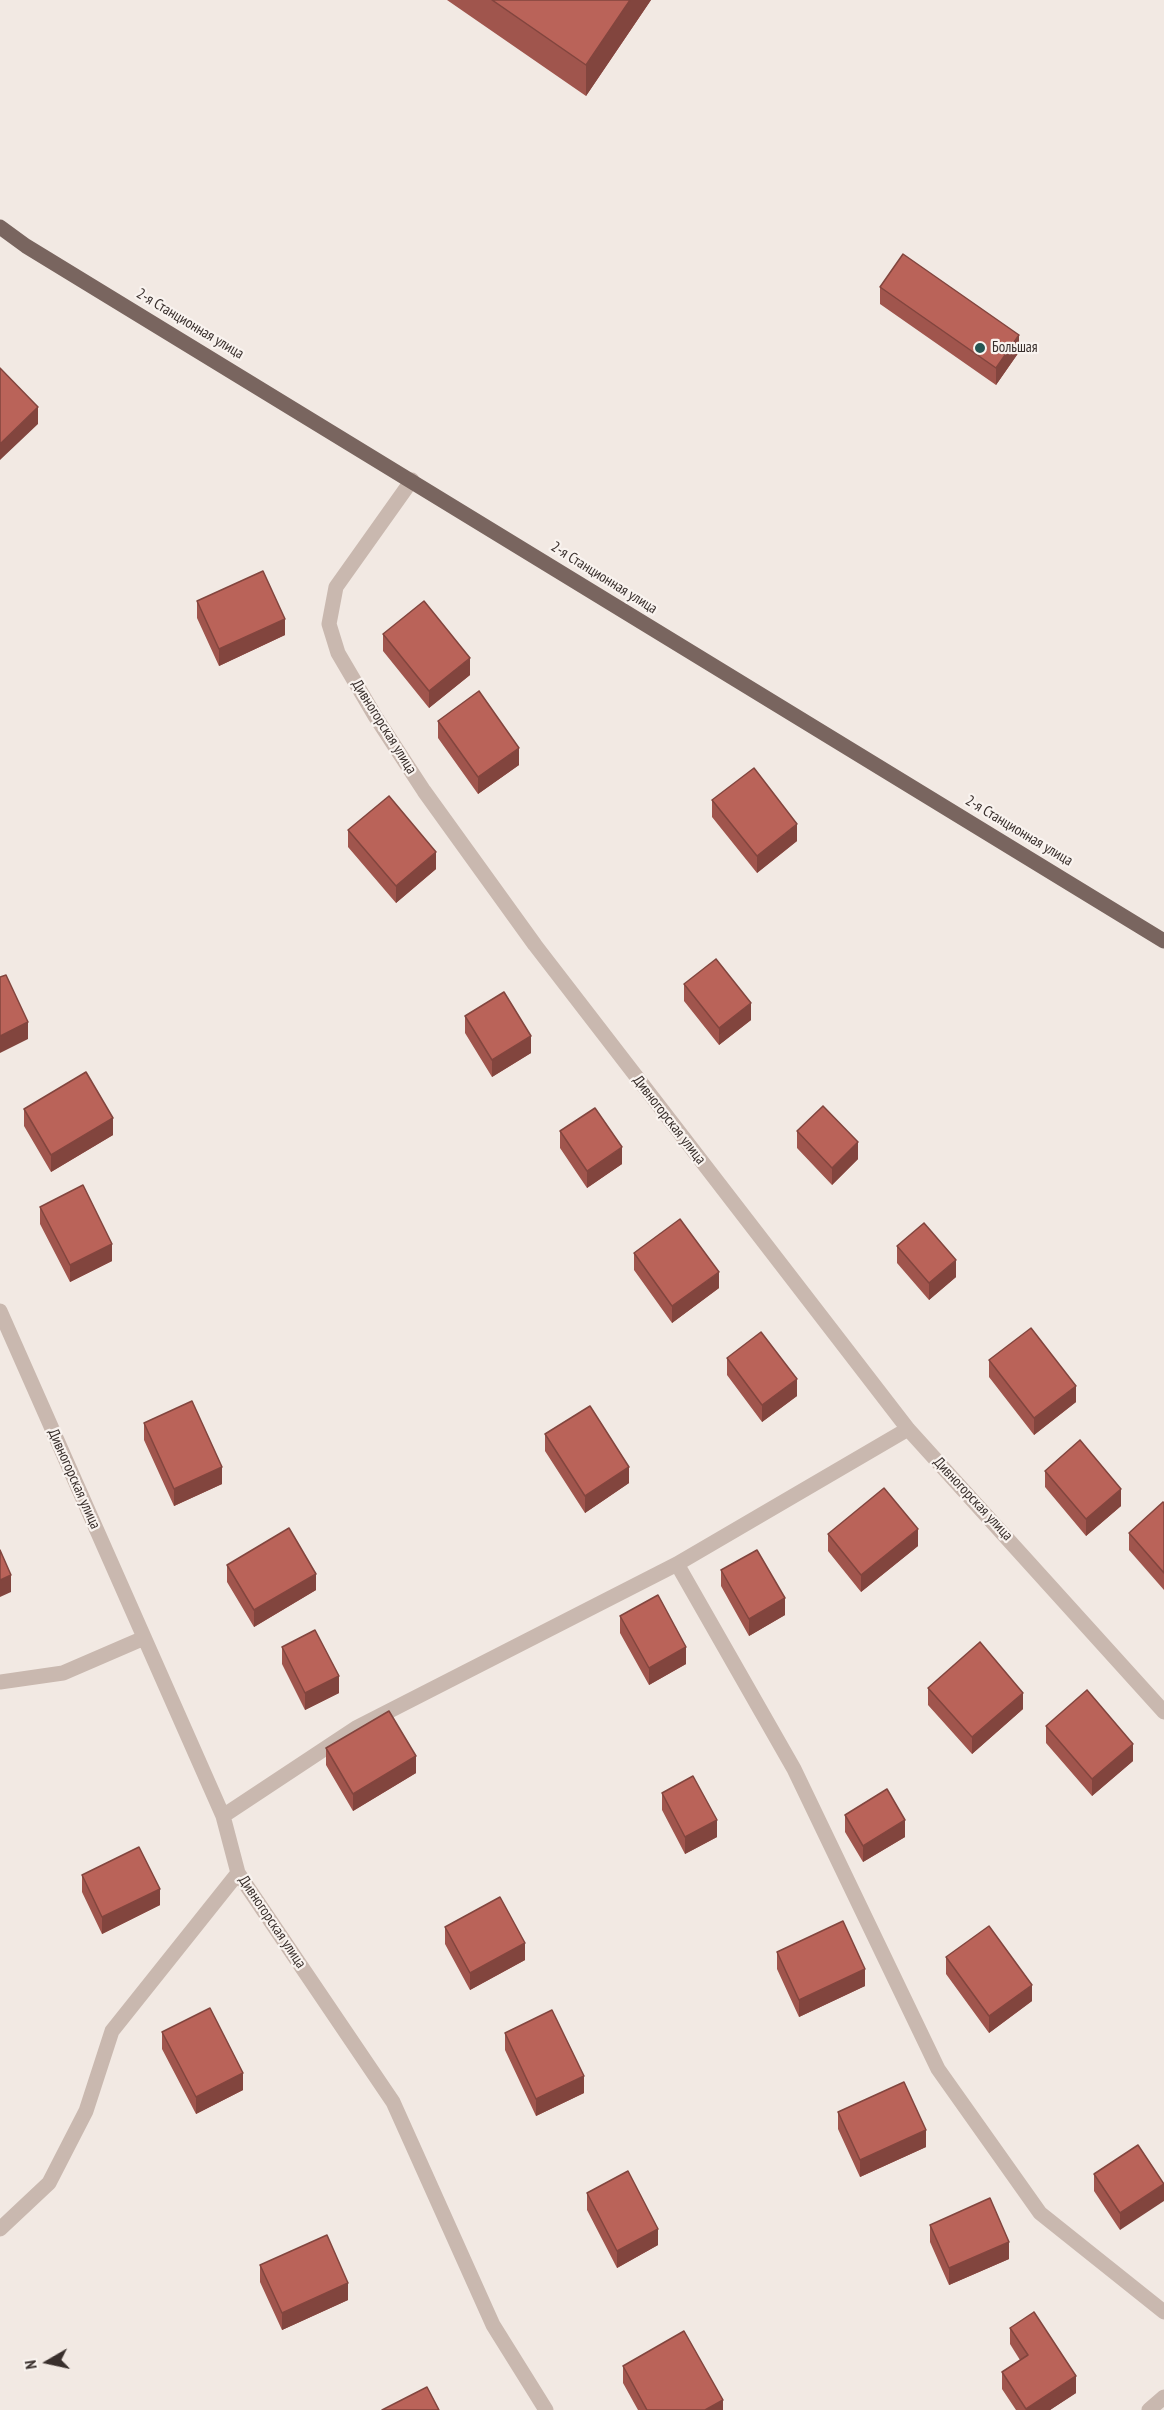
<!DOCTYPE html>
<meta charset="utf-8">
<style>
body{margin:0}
#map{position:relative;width:1164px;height:2410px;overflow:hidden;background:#f2e9e3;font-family:"PT Sans Narrow",sans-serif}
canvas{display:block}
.north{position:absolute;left:18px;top:2332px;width:60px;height:60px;-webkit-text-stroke:4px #f9f3ef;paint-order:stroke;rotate:261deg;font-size:16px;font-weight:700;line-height:24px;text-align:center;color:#392f2c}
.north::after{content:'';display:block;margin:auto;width:21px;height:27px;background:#392f2c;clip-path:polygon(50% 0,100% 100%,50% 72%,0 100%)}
</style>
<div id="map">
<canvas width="1164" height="2410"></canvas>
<div class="north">N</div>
</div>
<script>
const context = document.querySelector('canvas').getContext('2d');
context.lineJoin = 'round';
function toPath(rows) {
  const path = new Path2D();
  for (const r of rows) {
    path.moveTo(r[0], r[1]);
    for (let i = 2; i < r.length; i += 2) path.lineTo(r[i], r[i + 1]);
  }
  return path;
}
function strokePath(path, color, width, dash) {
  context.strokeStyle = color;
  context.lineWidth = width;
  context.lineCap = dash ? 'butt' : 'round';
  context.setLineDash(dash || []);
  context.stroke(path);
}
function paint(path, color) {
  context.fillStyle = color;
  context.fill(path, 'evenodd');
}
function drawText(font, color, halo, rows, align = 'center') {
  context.font = font + ' "PT Sans Narrow",sans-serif';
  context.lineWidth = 4.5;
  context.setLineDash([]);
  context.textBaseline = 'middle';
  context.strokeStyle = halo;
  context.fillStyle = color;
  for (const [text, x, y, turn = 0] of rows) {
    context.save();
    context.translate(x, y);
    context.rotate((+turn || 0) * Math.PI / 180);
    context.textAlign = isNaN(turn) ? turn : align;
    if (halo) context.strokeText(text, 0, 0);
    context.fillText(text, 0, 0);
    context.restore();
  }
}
strokePath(toPath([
 [412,480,336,587,329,624,338,653,375,716,424,791,535,945,908,1429,1164,1712],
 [0,1311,223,1816,238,1873,393,2102,493,2325,546,2410],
 [677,1564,794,1769,938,2069,1040,2213,1164,2312],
 [0,1682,63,1673,144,1638],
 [223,1816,356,1728,677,1564,908,1429],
 [0,2229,49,2183,86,2111,112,2031,238,1873],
 [1149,2410,1164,2397]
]), '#c9b8af', 15);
strokePath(toPath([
 [0,227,26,246,1164,941]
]), '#79655f', 15);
paint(toPath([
 [447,0,651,0,586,96],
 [880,287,1019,352,996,385,880,304],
 [197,601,285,635,219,666,197,618],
 [383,634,470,675,429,708,383,651],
 [438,721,519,765,478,794,438,738],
 [712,800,797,841,757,873,712,817],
 [348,830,436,869,396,903,348,847],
 [684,984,751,1020,719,1045,684,1001],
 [465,1016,531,1053,492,1077,465,1033],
 [24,1109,113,1135,51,1172,24,1126],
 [560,1131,622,1164,587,1188,560,1148],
 [797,1131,858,1159,832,1185,797,1148],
 [40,1207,112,1261,70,1282,40,1224],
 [897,1246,956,1277,929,1300,897,1263],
 [634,1253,719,1288,672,1323,634,1270],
 [727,1358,797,1396,762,1422,727,1375],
 [989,1360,1076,1402,1034,1435,989,1377],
 [144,1423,222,1484,174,1506,144,1440],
 [545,1434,629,1483,585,1513,545,1451],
 [1045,1471,1121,1506,1086,1536,1045,1487],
 [1164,1503,1164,1590,1129,1550,1129,1533],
 [828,1534,918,1546,861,1592,828,1551],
 [227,1565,316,1590,254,1627,227,1582],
 [721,1570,785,1615,749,1636,721,1586],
 [620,1616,686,1664,649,1685,620,1633],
 [282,1647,339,1693,305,1710,282,1664],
 [928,1688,1023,1709,972,1754,928,1705],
 [1046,1726,1133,1761,1092,1796,1046,1743],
 [326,1748,416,1773,353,1811,326,1765],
 [662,1793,717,1837,685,1854,662,1810],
 [845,1815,905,1837,863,1862,845,1832],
 [82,1875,160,1905,102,1934,82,1892],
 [445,1927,525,1960,470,1990,445,1944],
 [777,1952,865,1986,799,2017,777,1969],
 [946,1957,1032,2001,989,2033,946,1974],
 [162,2032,243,2090,196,2114,162,2049],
 [505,2033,584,2093,536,2116,505,2050],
 [838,2112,926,2147,860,2177,838,2129],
 [1138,2145,1120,2230,1094,2191,1094,2174],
 [587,2193,658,2245,617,2268,587,2210],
 [930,2225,1009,2259,949,2285,930,2242],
 [260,2265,348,2300,282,2330,260,2282],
 [1010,2328,1076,2393,1050,2410,1016,2410,1002,2389,1002,2372,1020,2360,1010,2344],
 [623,2366,723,2410,638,2410,623,2383]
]), '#a0554d');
paint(toPath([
 [630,0,651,0,586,96,586,65],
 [1019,335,1019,352,996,385,996,368],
 [38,407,38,424,0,460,0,444],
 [285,619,285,635,219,666,219,649],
 [470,658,470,675,429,708,429,691],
 [519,748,519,765,478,794,478,777],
 [797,824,797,841,757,873,757,856],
 [436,852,436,869,396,903,396,886],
 [751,1003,751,1020,719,1045,719,1028],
 [28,1022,28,1039,0,1053,0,1036],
 [531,1036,531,1053,492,1077,492,1060],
 [113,1118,113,1135,51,1172,51,1155],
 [858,1142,858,1159,832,1185,832,1168],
 [622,1147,622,1164,587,1188,587,1171],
 [112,1244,112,1261,70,1282,70,1265],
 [956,1260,956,1277,929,1300,929,1283],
 [719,1272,719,1288,672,1323,672,1306],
 [797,1379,797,1396,762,1422,762,1405],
 [1076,1386,1076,1402,1034,1435,1034,1418],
 [222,1467,222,1484,174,1506,174,1489],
 [629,1467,629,1483,585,1513,585,1496],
 [1121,1489,1121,1506,1086,1536,1086,1519],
 [918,1529,918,1546,861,1592,861,1575],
 [316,1574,316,1590,254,1627,254,1610],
 [11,1575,11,1592,0,1597,0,1580],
 [785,1598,785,1615,749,1636,749,1619],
 [686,1647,686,1664,649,1685,649,1668],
 [339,1676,339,1693,305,1710,305,1693],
 [1023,1693,1023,1709,972,1754,972,1737],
 [1133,1744,1133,1761,1092,1796,1092,1779],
 [416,1756,416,1773,353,1811,353,1794],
 [717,1820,717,1837,685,1854,685,1837],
 [905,1820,905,1837,863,1862,863,1846],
 [160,1889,160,1905,102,1934,102,1917],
 [525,1943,525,1960,470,1990,470,1973],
 [865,1969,865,1986,799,2017,799,2000],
 [1032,1985,1032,2001,989,2033,989,2016],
 [243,2073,243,2090,196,2114,196,2097],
 [584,2076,584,2093,536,2116,536,2099],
 [926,2130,926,2147,860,2177,860,2160],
 [1164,2184,1164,2201,1120,2230,1120,2213],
 [658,2229,658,2245,617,2268,617,2251],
 [1009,2242,1009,2259,949,2285,949,2268],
 [348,2283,348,2300,282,2330,282,2313],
 [1076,2376,1076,2393,1050,2410,1026,2410,1026,2409],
 [723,2400,723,2410,705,2410]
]), '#82453e');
const building = toPath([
 [492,0,630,0,586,65,492,0],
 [903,254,1019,335,996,368,880,287,903,254],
 [0,368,38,407,0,444,0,368],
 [263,571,285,619,219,649,197,601,263,571],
 [424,601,470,658,429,691,383,634,424,601],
 [479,691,519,748,478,777,438,721,479,691],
 [754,768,797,824,757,856,712,800,754,768],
 [389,796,436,852,396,886,348,830,389,796],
 [716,959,751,1003,719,1028,684,984,716,959],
 [6,975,28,1022,0,1036,0,977,6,975],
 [504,992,531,1036,492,1060,465,1016,504,992],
 [86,1072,113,1118,51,1155,24,1109,86,1072],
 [823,1106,858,1142,832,1168,797,1131,823,1106],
 [595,1108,622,1147,587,1171,560,1131,595,1108],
 [83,1185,112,1244,70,1265,40,1207,83,1185],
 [680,1219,719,1272,672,1306,634,1253,680,1219],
 [924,1223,956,1260,929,1283,897,1246,924,1223],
 [1031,1328,1076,1386,1034,1418,989,1360,1031,1328],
 [761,1332,797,1379,762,1405,727,1358,761,1332],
 [192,1401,222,1467,174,1489,144,1423,192,1401],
 [590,1406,629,1467,585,1496,545,1434,590,1406],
 [1080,1440,1121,1489,1086,1519,1045,1471,1080,1440],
 [884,1488,918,1529,861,1575,828,1534,884,1488],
 [1163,1502,1164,1503,1164,1573,1129,1533,1163,1502],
 [289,1528,316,1574,254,1610,227,1565,289,1528],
 [0,1550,11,1575,0,1580,0,1550],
 [757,1550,785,1598,749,1619,721,1570,757,1550],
 [658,1595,686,1647,649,1668,620,1616,658,1595],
 [315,1630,339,1676,305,1693,282,1647,315,1630],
 [980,1642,1023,1693,972,1737,928,1688,980,1642],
 [1087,1690,1133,1744,1092,1779,1046,1726,1087,1690],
 [389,1711,416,1756,353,1794,326,1748,389,1711],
 [693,1776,717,1820,685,1837,662,1793,693,1776],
 [887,1789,905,1820,863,1846,845,1815,887,1789],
 [139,1847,160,1889,102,1917,82,1875,139,1847],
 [500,1897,525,1943,470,1973,445,1927,500,1897],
 [843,1921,865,1969,799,2000,777,1952,843,1921],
 [989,1926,1032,1985,989,2016,946,1957,989,1926],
 [210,2008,243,2073,196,2097,162,2032,210,2008],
 [552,2010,584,2076,536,2099,505,2033,552,2010],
 [904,2082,926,2130,860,2160,838,2112,904,2082],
 [1138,2145,1164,2184,1120,2213,1094,2174,1138,2145],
 [628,2171,658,2229,617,2251,587,2193,628,2171],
 [990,2198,1009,2242,949,2268,930,2225,990,2198],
 [327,2235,348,2283,282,2313,260,2265,327,2235],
 [1034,2312,1076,2376,1026,2409,1002,2372,1028,2355,1010,2328,1034,2312],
 [684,2331,723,2400,705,2410,647,2410,623,2366,684,2331],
 [427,2387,439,2410,382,2410,427,2387]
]);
paint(building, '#ba6359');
strokePath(building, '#82453e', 1.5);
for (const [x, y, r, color] of [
 [980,348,6,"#265653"]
]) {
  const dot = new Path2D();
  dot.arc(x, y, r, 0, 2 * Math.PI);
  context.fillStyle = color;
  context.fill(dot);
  strokePath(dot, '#f9f3ef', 2);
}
drawText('15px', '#392f2c', '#f9f3ef', [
 ["2-я Станционная улица",190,324,31],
 ["2-я Станционная улица",604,578,32],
 ["Дивногорская улица",384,727,58],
 ["2-я Станционная улица",1019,831,31],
 ["Дивногорская улица",669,1120,52],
 ["Дивногорская улица",74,1479,66],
 ["Дивногорская улица",973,1499,47],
 ["Дивногорская улица",272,1922,56]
]);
drawText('15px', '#392f2c', '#f9f3ef', [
 ["Большая",992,348]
], 'left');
</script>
